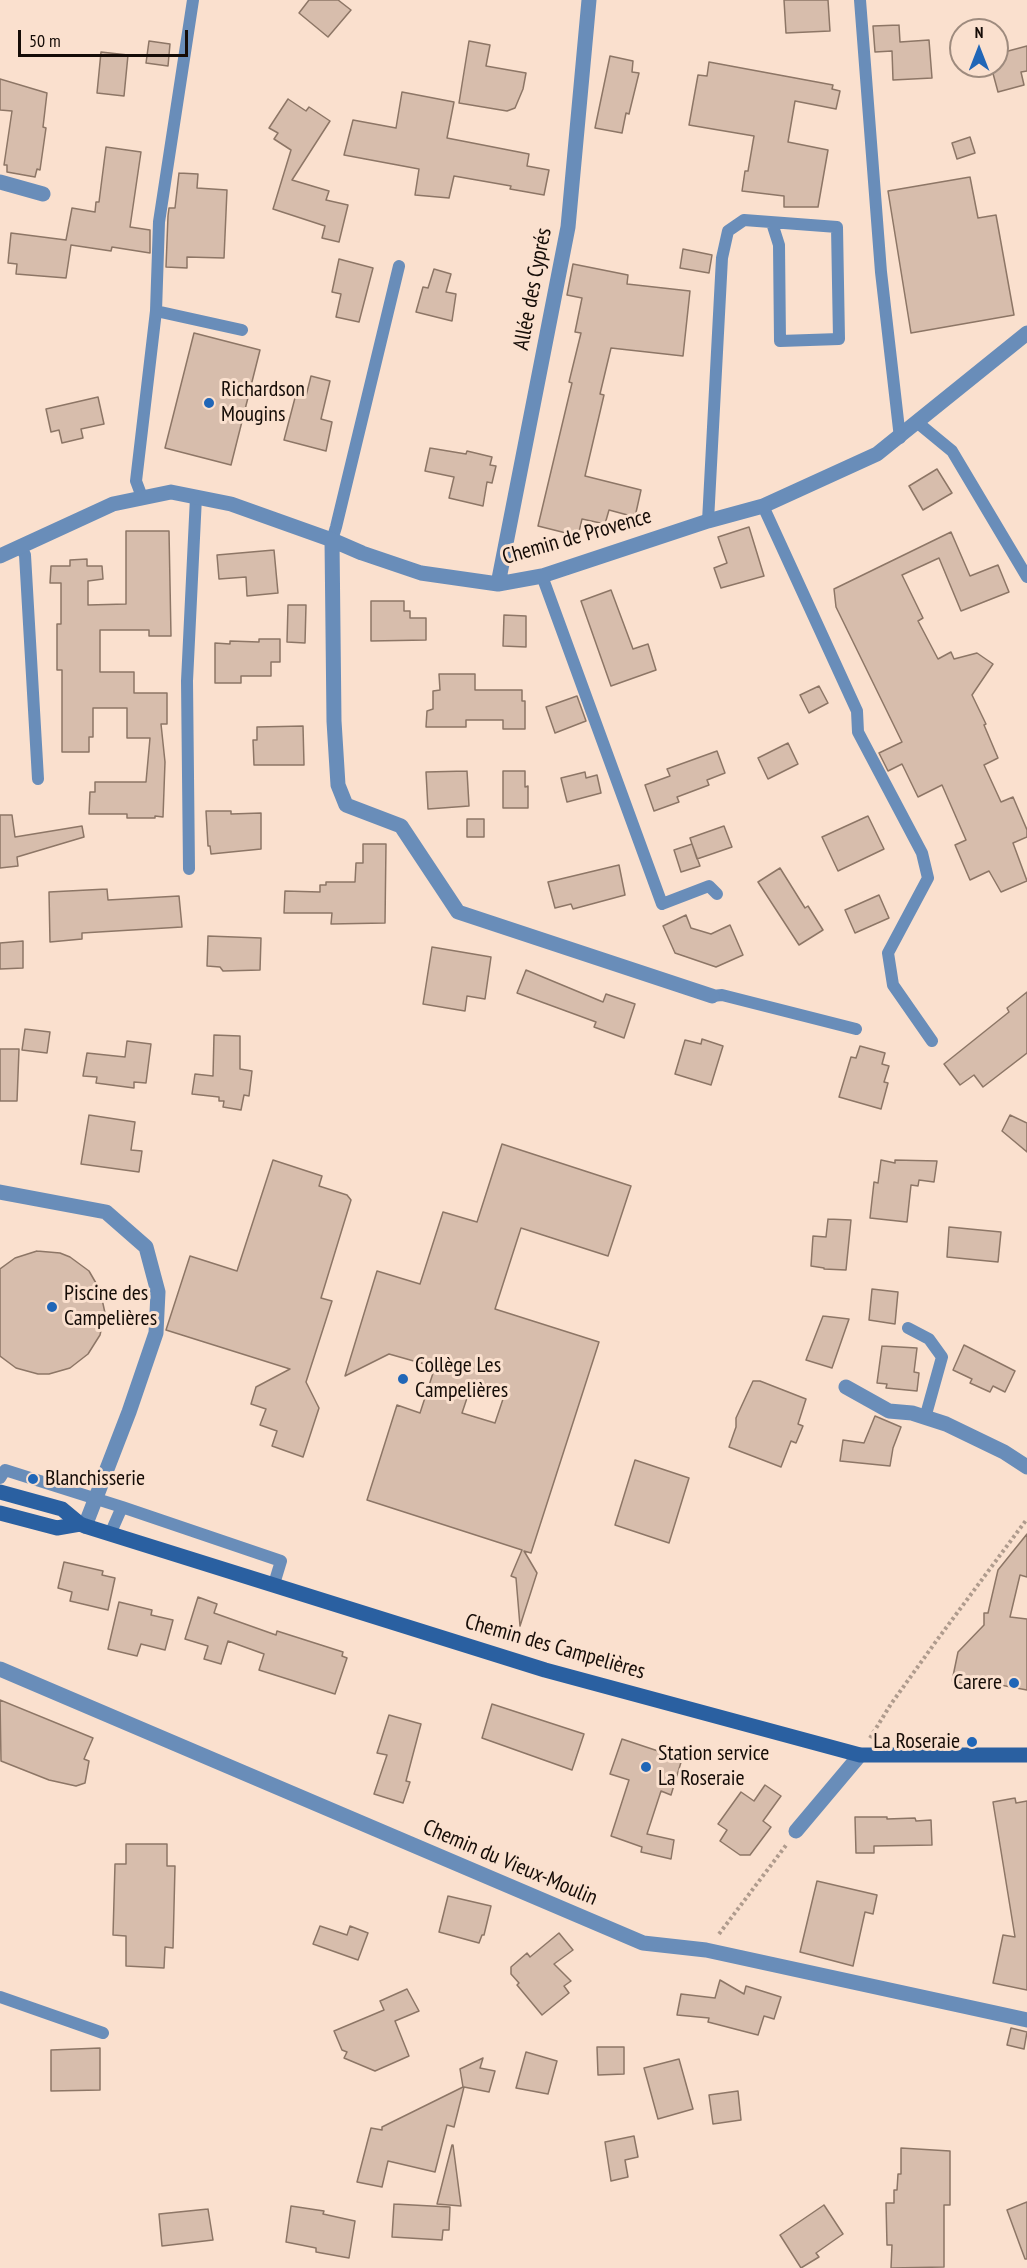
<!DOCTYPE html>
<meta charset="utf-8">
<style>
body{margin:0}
#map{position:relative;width:1027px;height:2268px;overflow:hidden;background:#fae0ce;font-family:"PT Sans Narrow",sans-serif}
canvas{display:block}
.north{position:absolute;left:949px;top:18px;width:60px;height:60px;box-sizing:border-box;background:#fae0ce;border:2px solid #9e8b7e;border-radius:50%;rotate:0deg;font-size:16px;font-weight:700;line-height:24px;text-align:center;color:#150c07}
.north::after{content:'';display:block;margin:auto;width:21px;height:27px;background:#2066b7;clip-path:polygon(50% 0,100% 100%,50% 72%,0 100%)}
.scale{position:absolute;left:18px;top:30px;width:170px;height:27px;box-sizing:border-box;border:3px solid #150c07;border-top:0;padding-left:8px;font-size:18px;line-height:21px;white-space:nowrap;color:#150c07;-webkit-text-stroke:4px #fae0ce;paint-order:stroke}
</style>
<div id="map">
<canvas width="1027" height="2268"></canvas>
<div class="north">N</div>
<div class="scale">50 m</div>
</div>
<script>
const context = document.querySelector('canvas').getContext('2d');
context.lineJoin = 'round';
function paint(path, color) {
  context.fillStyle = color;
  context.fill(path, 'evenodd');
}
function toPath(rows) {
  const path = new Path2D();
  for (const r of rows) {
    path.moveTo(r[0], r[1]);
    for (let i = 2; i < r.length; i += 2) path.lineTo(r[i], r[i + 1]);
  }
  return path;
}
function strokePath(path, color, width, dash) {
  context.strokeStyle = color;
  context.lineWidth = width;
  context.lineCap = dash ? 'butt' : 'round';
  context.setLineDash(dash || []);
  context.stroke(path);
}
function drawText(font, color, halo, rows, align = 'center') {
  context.font = font + ' "PT Sans Narrow",sans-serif';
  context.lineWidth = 6;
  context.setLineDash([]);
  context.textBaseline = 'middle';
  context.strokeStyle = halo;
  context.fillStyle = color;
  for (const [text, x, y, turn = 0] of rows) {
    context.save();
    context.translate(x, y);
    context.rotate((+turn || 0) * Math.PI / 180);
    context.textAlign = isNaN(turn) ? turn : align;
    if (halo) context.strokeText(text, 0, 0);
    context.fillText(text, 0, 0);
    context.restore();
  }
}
const building = toPath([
 [309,0,338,0,351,10,328,37,299,13,309,0],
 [784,0,828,0,830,31,786,33,784,0],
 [899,25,900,42,929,40,932,78,893,80,892,51,875,52,873,26,899,25],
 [149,41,170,44,168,66,146,63,149,41],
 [469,41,490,45,486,66,526,73,523,89,515,108,507,111,459,103,469,41],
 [1027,46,1027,71,1021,72,1024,85,998,92,991,66,997,66,997,54,1027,46],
 [101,52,128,55,124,96,97,93,101,52],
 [610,56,633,61,632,72,639,73,629,114,626,113,622,133,595,128,610,56],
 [709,62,833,85,832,89,840,91,836,109,795,101,788,142,828,150,818,207,784,207,784,196,742,191,745,171,748,171,754,136,689,125,698,75,707,76,709,62],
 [0,79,47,93,43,127,46,128,40,170,37,169,35,177,7,172,7,165,4,165,12,111,0,110,0,79],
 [402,92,454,102,447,138,529,154,527,166,549,170,544,195,510,189,511,186,454,176,449,198,415,195,419,169,344,155,353,120,396,128,402,92],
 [288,99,306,111,309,107,330,121,292,180,329,191,326,200,348,205,339,242,322,238,325,226,273,209,291,150,274,139,278,133,269,128,288,99],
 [970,137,975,153,957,159,952,143,970,137],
 [106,147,141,152,130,227,150,230,150,253,112,247,111,251,71,245,66,278,16,274,17,264,8,263,11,233,66,240,72,208,95,212,96,202,99,202,106,147],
 [179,173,198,174,197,188,227,190,224,258,187,257,187,268,166,267,168,216,169,208,175,208,179,173],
 [970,177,978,218,996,215,1014,315,911,333,888,191,970,177],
 [683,249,712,255,709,273,680,268,683,249],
 [339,259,373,268,359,322,336,317,341,294,332,292,339,259],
 [573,264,628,275,627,284,690,291,683,356,611,348,600,394,604,395,585,476,641,490,635,517,609,510,605,524,582,519,578,536,538,526,572,383,569,382,581,333,575,332,582,298,567,295,573,264],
 [434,269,451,274,446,292,456,294,452,321,416,312,423,287,428,288,434,269],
 [194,333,260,350,231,465,165,448,194,333],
 [311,376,330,381,321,419,332,422,326,451,284,440,296,394,306,396,311,376],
 [98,397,104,424,81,429,83,438,62,443,59,430,51,432,46,409,98,397],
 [430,448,466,454,467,451,492,457,490,465,496,466,492,483,487,482,483,506,449,498,454,477,425,471,430,448],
 [937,469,952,493,923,510,909,486,937,469],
 [749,527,764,576,721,588,714,568,727,563,718,537,749,527],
 [126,531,169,531,171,636,149,636,149,630,100,630,100,672,134,672,134,693,167,693,167,724,161,724,165,762,163,817,155,816,155,818,127,818,127,814,89,814,90,792,95,792,95,782,146,782,150,738,127,738,127,708,93,708,93,737,89,737,89,752,62,752,62,670,57,670,57,624,61,624,61,583,50,583,51,566,70,566,70,560,87,559,87,566,102,566,103,579,88,581,88,605,126,604,126,531],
 [951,532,970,576,998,565,1009,592,961,611,939,558,902,575,923,618,918,621,938,659,951,652,954,659,977,653,993,664,972,695,986,724,984,725,998,758,984,765,1001,802,1013,797,1027,830,1027,837,1013,843,1027,881,1001,892,989,871,970,880,955,845,966,840,942,785,918,797,902,764,888,771,879,753,902,742,836,607,834,589,951,532],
 [274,550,278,593,247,596,246,577,219,579,217,555,274,550],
 [611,590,633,649,648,644,656,670,611,686,581,601,611,590],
 [371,601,404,601,404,611,410,611,410,618,426,618,426,640,371,641,371,601],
 [288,605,306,605,305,643,287,642,288,605],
 [504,615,526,616,526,647,503,646,504,615],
 [259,639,280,639,280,662,271,662,271,676,241,676,241,683,215,683,215,643,230,644,230,641,259,642,259,639],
 [439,674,475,674,475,690,522,690,522,701,525,701,525,729,503,729,503,720,466,720,466,727,426,727,427,711,433,709,433,691,440,690,439,674],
 [819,686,828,703,809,713,800,695,819,686],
 [577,696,586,721,555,733,546,707,577,696],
 [303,726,304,765,254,765,253,740,257,740,257,727,303,726],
 [788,743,798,764,768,779,758,758,788,743],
 [717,751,725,773,707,780,709,785,677,797,679,802,654,811,645,785,670,776,667,769,717,751],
 [467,771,469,806,428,809,426,772,467,771],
 [503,771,525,771,525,787,528,786,528,808,503,808,503,771],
 [585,772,586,778,597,775,601,793,567,802,561,778,585,772],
 [206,811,231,811,231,814,261,813,261,849,211,854,210,846,208,846,206,811],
 [0,815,12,815,15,837,82,826,84,837,17,857,18,866,0,868,0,815],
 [868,816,884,849,838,871,822,837,868,816],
 [467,819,484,819,484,837,467,837,467,819],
 [724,826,732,847,697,859,692,844,700,866,681,872,674,850,692,844,690,838,724,826],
 [363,844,386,844,385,923,331,924,332,913,284,913,285,891,320,892,320,885,326,885,326,882,355,882,356,863,363,863,363,844],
 [619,865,625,895,573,909,571,904,555,908,548,882,619,865],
 [780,868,805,908,808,906,823,930,799,945,758,882,780,868],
 [107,889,108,900,179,896,182,927,82,933,82,939,50,942,49,892,107,889],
 [879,895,889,918,855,933,845,910,879,895],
 [686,915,691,928,711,934,730,925,743,955,716,967,675,953,663,926,686,915],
 [208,936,261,938,260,970,223,971,220,967,207,966,208,936],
 [23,941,23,968,0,969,0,943,23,941],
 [432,947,491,957,485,999,467,996,465,1011,423,1004,432,947],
 [526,970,603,1002,606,994,635,1004,624,1038,594,1027,596,1022,517,993,526,970],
 [1027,992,1027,1053,983,1087,974,1075,960,1085,944,1064,1009,1012,1007,1008,1027,992],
 [25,1029,50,1032,47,1053,22,1050,25,1029],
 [214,1035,240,1036,240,1069,252,1071,249,1096,244,1095,241,1110,223,1107,224,1101,219,1101,219,1097,192,1094,195,1074,213,1076,214,1035],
 [702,1039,723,1046,711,1085,675,1074,685,1040,701,1044,702,1039],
 [127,1041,151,1044,146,1083,134,1082,134,1088,96,1083,97,1077,83,1076,87,1053,125,1057,127,1041],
 [860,1046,885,1053,882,1064,889,1066,884,1082,888,1083,881,1109,839,1097,851,1057,856,1058,860,1046],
 [0,1049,19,1049,17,1101,0,1101,0,1049],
 [89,1115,135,1122,131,1150,142,1151,139,1172,81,1164,89,1115],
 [1010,1115,1027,1123,1027,1152,1002,1131,1010,1115],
 [502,1144,631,1186,608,1256,521,1228,495,1309,599,1342,531,1553,524,1551,537,1573,520,1626,516,1578,511,1576,522,1550,367,1500,397,1405,420,1413,435,1367,389,1354,345,1376,377,1271,420,1284,443,1212,477,1222,502,1144],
 [473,1380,506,1390,495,1423,462,1413,473,1380],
 [273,1160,322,1176,319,1186,347,1195,351,1200,321,1298,332,1301,306,1382,319,1408,303,1457,272,1446,277,1431,260,1425,266,1409,251,1404,256,1387,290,1369,166,1330,190,1256,237,1271,273,1160],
 [881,1160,895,1163,895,1160,937,1161,934,1182,919,1180,918,1186,911,1185,907,1222,870,1218,874,1182,878,1183,881,1160],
 [828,1219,851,1220,846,1270,824,1269,824,1268,811,1266,813,1236,826,1237,828,1219],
 [949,1227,1001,1232,998,1262,947,1257,949,1227],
 [37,1251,60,1253,70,1257,89,1271,100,1290,105,1313,100,1335,88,1354,70,1368,49,1374,38,1374,16,1368,0,1356,0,1269,15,1258,37,1251],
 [872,1289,898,1292,895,1324,869,1320,872,1289],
 [823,1316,849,1319,832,1368,806,1360,823,1316],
 [964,1345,1015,1371,1005,1392,993,1386,990,1392,970,1383,972,1379,953,1370,964,1345],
 [882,1346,917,1348,914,1372,919,1373,917,1391,886,1388,887,1384,877,1383,882,1346],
 [753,1381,760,1381,806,1399,798,1424,803,1426,796,1443,791,1441,781,1467,729,1447,736,1427,736,1418,753,1381],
 [875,1416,901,1427,893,1448,890,1466,840,1461,843,1440,864,1443,875,1416],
 [635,1460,689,1478,669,1543,615,1525,635,1460],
 [1027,1534,1027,1577,1020,1575,1010,1617,1027,1619,1027,1690,974,1680,973,1685,952,1681,958,1652,984,1625,984,1613,988,1613,998,1570,1027,1534],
 [64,1562,103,1571,102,1575,115,1578,108,1610,70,1601,72,1592,58,1588,64,1562],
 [198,1597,217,1604,214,1613,276,1635,277,1631,343,1652,342,1656,347,1658,335,1694,259,1670,264,1654,228,1641,221,1664,204,1659,208,1646,185,1639,198,1597],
 [119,1602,152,1610,151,1615,173,1620,165,1650,141,1644,137,1656,108,1649,119,1602],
 [0,1700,93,1738,84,1759,89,1761,85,1783,76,1786,49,1780,1,1761,0,1700],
 [492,1704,584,1734,572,1770,482,1738,492,1704],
 [389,1715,421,1724,406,1781,410,1782,403,1803,374,1794,387,1755,377,1753,389,1715],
 [622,1739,682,1759,671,1795,661,1791,647,1834,674,1840,671,1859,641,1852,642,1847,611,1836,629,1780,610,1774,622,1739],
 [765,1785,781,1796,763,1821,771,1827,750,1855,740,1855,720,1841,727,1830,718,1824,741,1792,754,1801,765,1785],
 [1015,1798,1016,1803,1027,1801,1027,1990,993,1983,1003,1935,1015,1937,993,1802,1015,1798],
 [855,1817,887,1817,887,1819,915,1818,916,1821,931,1820,932,1845,874,1846,874,1853,856,1853,855,1817],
 [126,1844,167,1844,167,1866,175,1866,173,1948,165,1947,164,1968,126,1966,126,1936,113,1935,115,1864,126,1864,126,1844],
 [817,1881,877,1895,873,1914,865,1912,853,1966,800,1952,817,1881],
 [448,1896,491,1906,484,1935,482,1935,479,1943,439,1932,448,1896],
 [320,1926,347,1935,350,1926,368,1933,358,1960,313,1944,320,1926],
 [559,1933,573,1950,554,1964,571,1981,564,1986,569,1993,542,2015,517,1985,519,1983,511,1974,511,1967,527,1953,530,1957,559,1933],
 [720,1980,744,1994,746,1986,781,1997,774,2019,764,2016,758,2035,708,2022,709,2018,677,2015,681,1994,715,1998,720,1980],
 [407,1989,419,2011,395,2021,409,2056,375,2071,344,2058,347,2052,342,2050,334,2031,384,2010,380,2001,407,1989],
 [1011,2028,1027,2032,1024,2049,1007,2045,1011,2028],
 [597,2047,624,2047,624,2074,598,2075,597,2047],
 [100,2048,100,2090,51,2091,51,2050,100,2048],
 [526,2052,557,2061,548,2094,516,2088,526,2052],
 [483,2058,480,2068,495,2071,489,2092,464,2087,454,2127,447,2125,435,2172,388,2161,382,2187,357,2182,371,2128,382,2130,382,2127,463,2087,460,2069,483,2058],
 [679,2059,693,2109,658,2119,644,2068,679,2059],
 [738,2091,741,2120,713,2124,709,2095,738,2091],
 [634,2136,638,2157,625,2160,628,2177,611,2181,605,2142,634,2136],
 [452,2145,453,2145,461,2206,437,2204,452,2145],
 [901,2148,950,2151,950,2205,944,2205,944,2267,891,2268,892,2245,887,2245,886,2203,894,2203,894,2190,897,2190,898,2174,901,2174,901,2148],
 [1027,2202,1027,2259,1025,2259,1007,2210,1027,2202],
 [394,2204,450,2207,449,2230,443,2230,442,2240,392,2237,394,2204],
 [824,2205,843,2234,816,2253,819,2257,801,2268,780,2235,824,2205],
 [291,2206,324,2211,323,2214,355,2221,349,2258,316,2252,316,2248,286,2242,291,2206],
 [208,2209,213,2240,162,2246,159,2214,208,2209]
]);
paint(building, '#d7bdac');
strokePath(building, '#8d7666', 1.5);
strokePath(toPath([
 [870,1738,891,1704,937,1640,1027,1519],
 [719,1934,787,1844]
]), '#af9b8d', 4, [3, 3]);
strokePath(toPath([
 [860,0,881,272,900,438],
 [156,311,242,330],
 [918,423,952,451,1027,577],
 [142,497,136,481,156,311,159,222,193,0],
 [763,506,857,711,858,732,922,853,928,878,888,953,893,985,932,1041],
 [708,521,722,258,728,231,744,220,837,227,839,339,780,341,779,245,772,223],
 [332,540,336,527,399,266],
 [20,546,25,555,38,779],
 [542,576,662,904,709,886,717,894],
 [189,869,187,681,196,497],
 [712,996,722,995,856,1029],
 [908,1328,929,1339,942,1357,925,1418],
 [0,1478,5,1470,122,1507],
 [111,1532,122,1507,281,1561,274,1584],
 [0,1997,103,2033]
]), '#698db9', 12);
strokePath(toPath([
 [0,182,43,194],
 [332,540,334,721,338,785,346,805,401,826,458,912,712,996],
 [0,556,113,504,171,492,231,504,332,540,362,553,421,573,498,584,542,576,708,521,763,506,877,454,1027,333],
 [498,584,568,227,589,0],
 [0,1192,106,1212,146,1247,158,1292,156,1333,129,1412,85,1526],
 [846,1387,889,1411,912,1413,946,1424,1004,1452,1027,1467],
 [0,1669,643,1943,706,1950,1027,2020],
 [796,1831,860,1755]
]), '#698db9', 15);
strokePath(toPath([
 [0,1492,62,1509,80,1524,85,1526,545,1670,860,1755,1027,1755],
 [0,1513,57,1528,80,1524]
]), '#2a60a1', 15);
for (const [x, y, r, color] of [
 [209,403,6,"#2066b7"],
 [52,1307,6,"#2066b7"],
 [403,1379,6,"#2066b7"],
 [33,1479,6,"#2066b7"],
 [1014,1683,6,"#2066b7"],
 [972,1742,6,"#2066b7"],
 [646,1767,6,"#2066b7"]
]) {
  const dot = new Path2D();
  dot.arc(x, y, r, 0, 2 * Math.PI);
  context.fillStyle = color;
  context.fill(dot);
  strokePath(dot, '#fae0ce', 2);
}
drawText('22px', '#150c07', '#fae0ce', [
 ["Allée des Cyprés",533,289,-79],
 ["Chemin de Provence",577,537,-16],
 ["Chemin des Campelières",555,1647,16],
 ["Chemin du Vieux-Moulin",510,1863,23]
]);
drawText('22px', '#150c07', '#fae0ce', [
 ["Richardson",221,390],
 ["Mougins",221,415],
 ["Piscine des",64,1294],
 ["Campelières",64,1319],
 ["Collège Les",415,1366],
 ["Campelières",415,1391],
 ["Blanchisserie",45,1479],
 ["Carere",1002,1683,"right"],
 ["La Roseraie",960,1742,"right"],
 ["Station service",658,1754],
 ["La Roseraie",658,1779]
], 'left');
</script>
